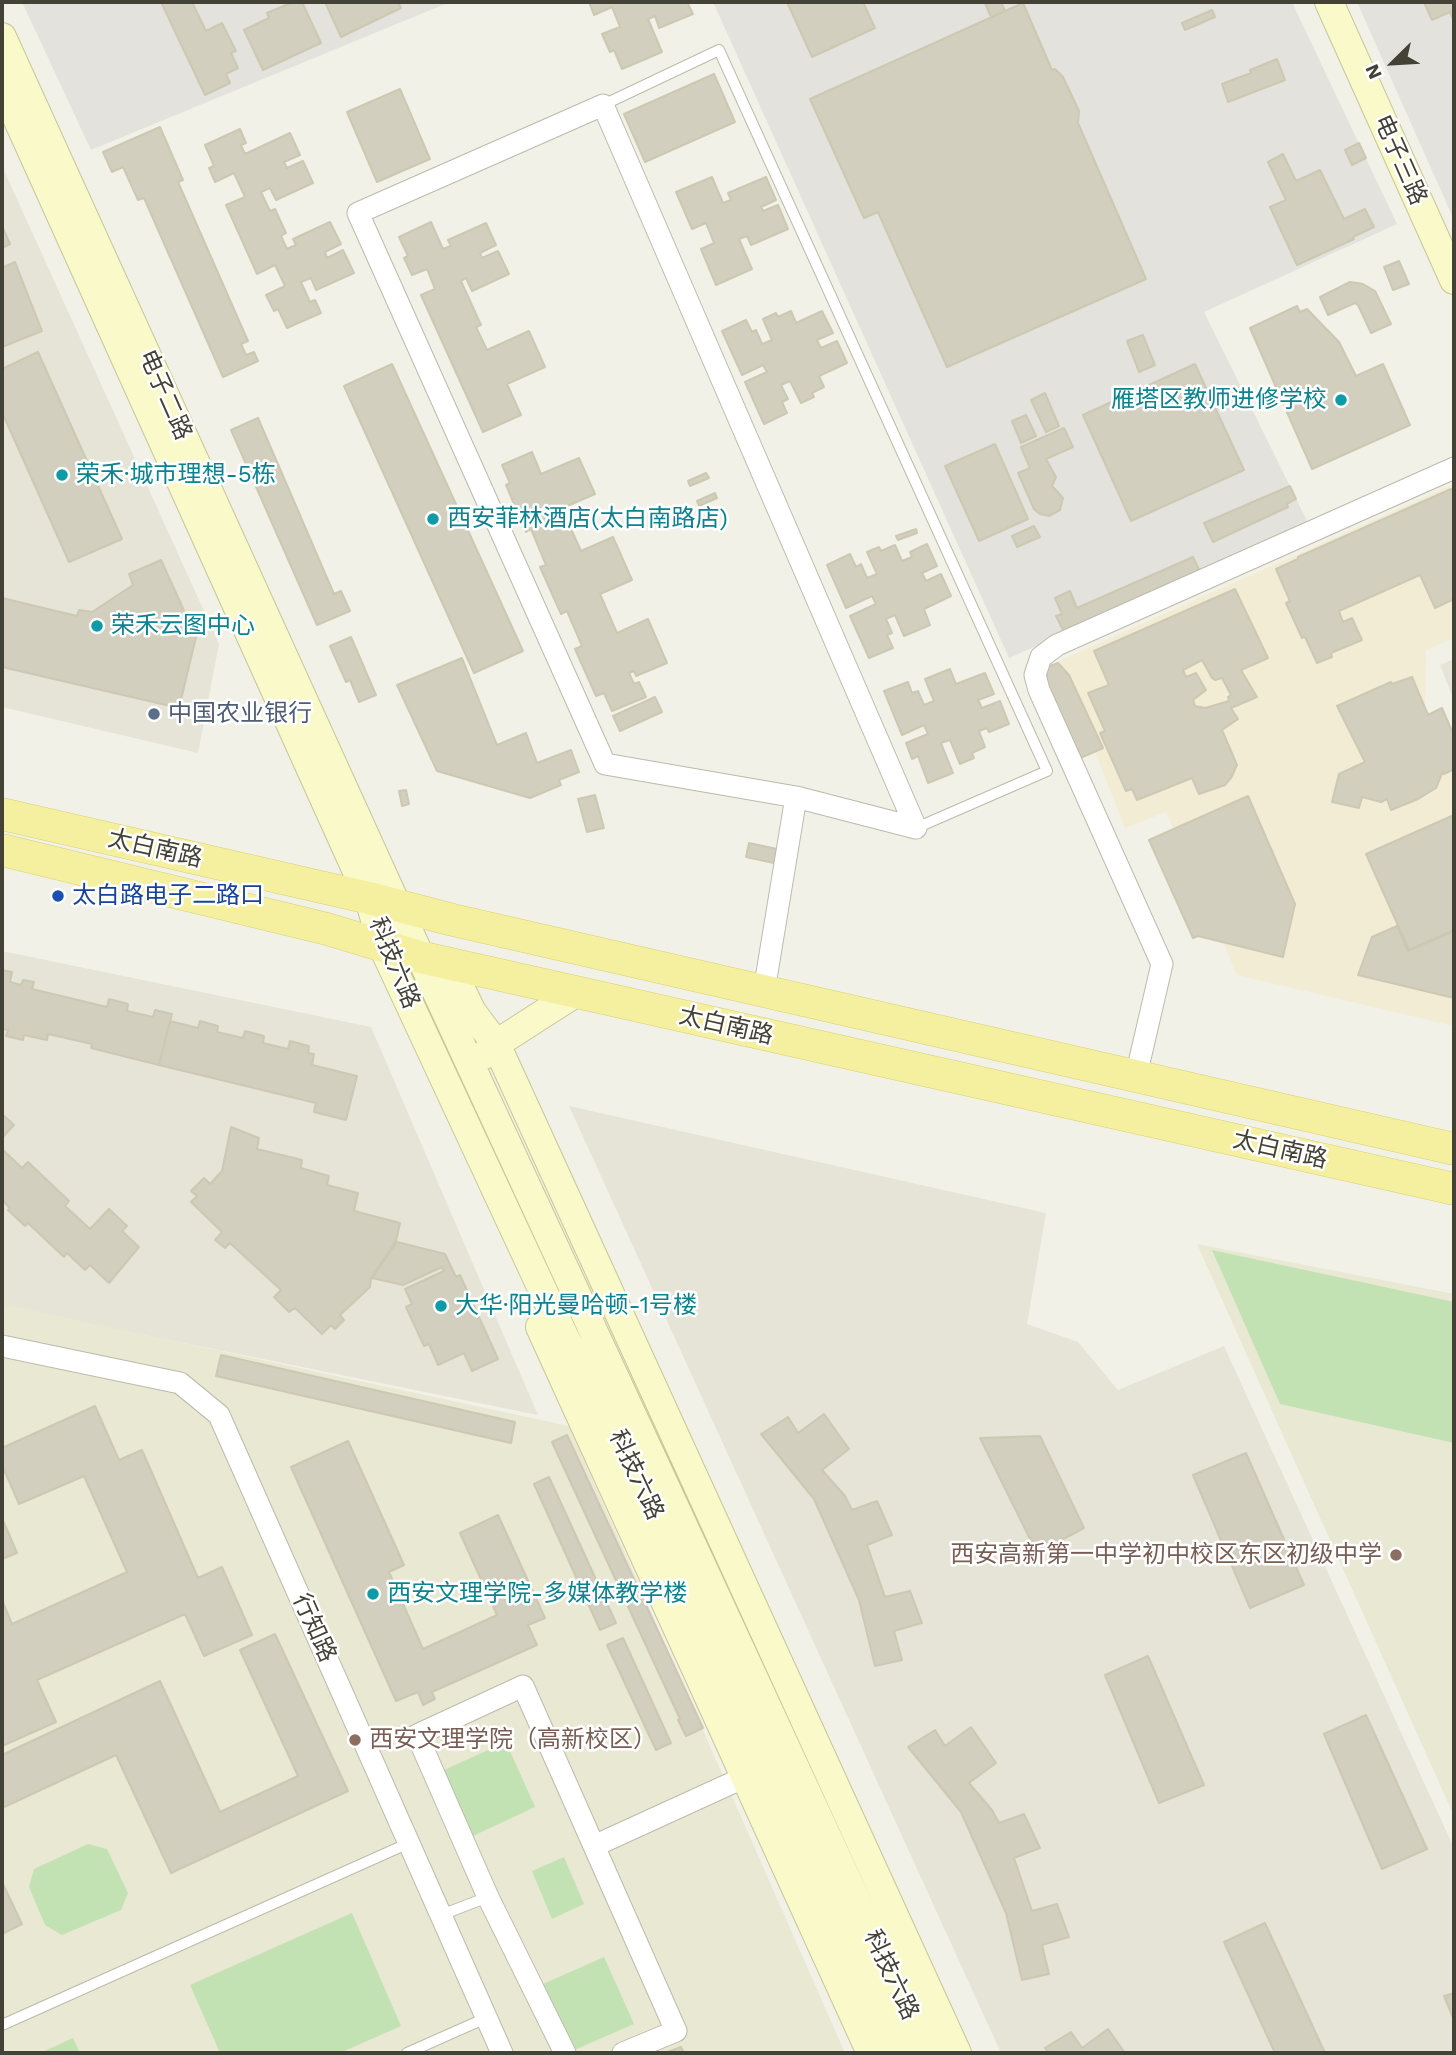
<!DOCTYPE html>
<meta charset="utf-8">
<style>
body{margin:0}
#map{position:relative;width:1456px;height:2055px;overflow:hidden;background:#f2f1e7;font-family:"Work Sans",sans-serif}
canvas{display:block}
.frame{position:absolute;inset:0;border:4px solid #444237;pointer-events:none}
.north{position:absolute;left:1358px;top:28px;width:70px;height:70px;-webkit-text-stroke:5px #fff;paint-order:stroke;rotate:246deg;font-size:19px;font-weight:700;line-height:28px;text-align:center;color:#444237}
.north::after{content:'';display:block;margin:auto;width:24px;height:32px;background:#444237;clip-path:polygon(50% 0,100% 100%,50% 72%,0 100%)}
</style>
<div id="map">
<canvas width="1456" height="2055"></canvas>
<div class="frame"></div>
<div class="north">N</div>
</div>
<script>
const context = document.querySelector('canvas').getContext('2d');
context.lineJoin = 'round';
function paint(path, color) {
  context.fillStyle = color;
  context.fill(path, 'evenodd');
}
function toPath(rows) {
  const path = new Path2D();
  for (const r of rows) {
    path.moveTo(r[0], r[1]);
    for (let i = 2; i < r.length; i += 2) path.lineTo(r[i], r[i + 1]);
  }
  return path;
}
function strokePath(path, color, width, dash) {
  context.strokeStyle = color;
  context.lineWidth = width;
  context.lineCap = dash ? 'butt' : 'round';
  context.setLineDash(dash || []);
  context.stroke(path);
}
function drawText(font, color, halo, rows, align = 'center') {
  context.font = font + ' "Work Sans","Noto Sans SC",sans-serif';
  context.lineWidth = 5;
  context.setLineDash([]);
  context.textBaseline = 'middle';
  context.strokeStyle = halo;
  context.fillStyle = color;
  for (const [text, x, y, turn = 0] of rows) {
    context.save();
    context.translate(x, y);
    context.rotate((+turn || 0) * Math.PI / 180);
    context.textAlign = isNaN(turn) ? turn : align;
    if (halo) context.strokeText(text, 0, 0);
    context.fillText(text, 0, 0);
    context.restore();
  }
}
paint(toPath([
 [2,166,219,644,198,753,2,707],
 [1454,659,1454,700,1440,665],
 [2,951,371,1027,538,1415,2,1306],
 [569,1106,1046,1213,1027,1324,1078,1342,1118,1390,1224,1346,1454,1848,1454,2053,1001,2053]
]), '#e5e4d6');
paint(toPath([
 [1454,484,1454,638,1426,650,1425,705,1454,772,1454,1026,1237,975,1166,812,1125,828,1059,661]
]), '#f2ecd5');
paint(toPath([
 [22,2,450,2,91,150],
 [713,2,1292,2,1397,224,1204,312,1309,525,1009,658],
 [1357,2,1454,2,1454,220]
]), '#e4e2dc');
paint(toPath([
 [1197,1244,1454,1294,1454,1816],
 [2,1304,569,1426,845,2053,2,2053]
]), '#e9e8d3');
paint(toPath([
 [1212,1250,1454,1302,1454,1443,1280,1404],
 [506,1742,535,1807,473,1836,444,1770],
 [88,1844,107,1849,128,1893,121,1910,62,1935,45,1925,29,1887,34,1869],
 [564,1857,584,1904,552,1919,532,1871],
 [352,1913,401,2026,340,2053,220,2053,190,1985],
 [604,1957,634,2024,572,2051,543,1984],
 [73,2038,80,2053,40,2053]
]), '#c3e2b4');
const building = toPath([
 [161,2,192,2,206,31,222,23,236,51,231,53,238,68,226,74,230,83,205,95,161,2],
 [293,2,302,2,321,43,263,70,244,30,269,18,267,13,293,2],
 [325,2,398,2,401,8,341,37,325,2],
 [589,2,687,2,693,14,659,28,655,16,648,19,662,52,622,69,614,50,610,52,602,34,620,27,612,7,594,15,589,2],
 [787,2,863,2,875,28,812,57,787,2],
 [988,2,1001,2,1005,11,991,17,985,3,988,2],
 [1424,2,1454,2,1454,21,1450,12,1432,20,1424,2],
 [1023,3,1052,70,1055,69,1063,77,1079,111,1078,123,1146,279,947,367,878,212,864,218,810,99,1023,3],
 [1212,10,1215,17,1185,30,1182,23,1212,10],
 [1277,59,1285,80,1228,102,1222,84,1251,73,1250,70,1277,59],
 [714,74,735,122,645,162,624,114,714,74],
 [400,89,430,159,377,182,347,112,400,89],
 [160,127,183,180,178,182,248,341,241,344,246,355,254,352,258,361,223,377,144,198,138,200,123,167,112,172,103,152,160,127],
 [240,129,246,143,241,145,245,154,290,133,300,155,284,162,287,168,303,161,313,183,276,200,270,188,261,192,270,211,275,209,286,233,281,236,287,249,296,245,293,239,330,222,341,244,325,252,327,258,343,250,354,273,316,290,311,278,301,282,310,302,315,300,321,313,287,328,278,309,274,311,266,295,285,286,275,265,257,274,226,205,245,197,234,173,215,182,209,168,214,166,205,145,240,129],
 [1359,143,1366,158,1352,165,1345,150,1359,143],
 [1283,154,1296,181,1320,170,1344,219,1365,209,1374,227,1353,237,1354,239,1297,265,1270,207,1286,200,1268,162,1283,154],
 [712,177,723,203,731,200,728,193,766,177,776,200,761,207,763,211,778,205,788,229,751,245,747,236,739,239,752,269,716,285,701,249,714,243,706,223,692,229,676,192,712,177],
 [431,222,443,249,451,246,448,240,486,223,496,245,480,253,482,258,498,251,509,274,472,291,466,278,461,281,481,325,476,327,487,350,529,331,545,367,507,384,521,415,483,432,421,295,435,289,427,269,412,275,404,258,408,256,399,237,431,222],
 [2,226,10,244,2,248,2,226],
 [1399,261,1409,284,1393,290,1384,267,1399,261],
 [15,262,42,331,2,347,2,268,15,262],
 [1350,282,1363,284,1375,291,1391,324,1371,333,1358,305,1355,303,1328,315,1320,297,1350,282],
 [1297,306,1300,312,1307,309,1339,342,1356,376,1383,364,1410,425,1312,469,1250,328,1297,306],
 [791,311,796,323,822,311,833,333,817,340,821,348,837,341,847,363,819,376,824,387,812,393,814,397,801,403,790,381,781,385,788,399,782,402,787,413,764,424,745,382,767,372,763,365,742,375,722,331,746,320,752,332,756,330,762,344,772,340,763,319,776,313,778,317,791,311],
 [1143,335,1155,365,1139,372,1127,341,1143,335],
 [38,352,122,539,69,562,2,412,2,369,38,352],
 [392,364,523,651,474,673,344,386,392,364],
 [1195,364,1244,470,1131,521,1083,415,1195,364],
 [1045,393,1059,426,1046,432,1031,400,1045,393],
 [1026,415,1036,436,1021,443,1012,421,1026,415],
 [258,418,334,594,341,591,350,611,317,625,231,430,258,418],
 [1064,428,1073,447,1046,459,1056,477,1052,486,1063,498,1060,510,1049,516,1040,514,1034,509,1018,473,1030,468,1021,447,1064,428],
 [995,444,1028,519,979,541,945,466,995,444],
 [532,452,541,474,579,458,595,494,558,510,561,520,566,518,581,551,613,537,632,580,600,594,617,633,648,619,667,663,636,676,634,671,629,673,634,684,639,682,646,697,612,711,604,693,596,696,575,649,582,646,567,611,561,614,540,567,546,565,531,529,526,532,506,485,510,483,502,465,532,452],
 [706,473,709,478,690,486,688,481,706,473],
 [1290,486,1296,499,1287,504,1288,507,1213,542,1204,523,1290,486],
 [1451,489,1454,497,1454,599,1435,608,1420,575,1339,611,1343,622,1352,618,1362,640,1331,653,1332,657,1317,663,1305,637,1302,638,1286,603,1290,601,1276,569,1298,559,1298,557,1451,489],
 [715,493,717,498,699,506,697,501,715,493],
 [1034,526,1040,537,1017,547,1012,536,1034,526],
 [916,529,917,533,898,540,896,536,916,529],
 [927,544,937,566,922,573,926,581,941,574,951,596,924,609,930,625,904,636,895,615,886,619,892,633,887,635,893,648,869,658,850,616,876,604,872,596,846,608,827,565,850,554,856,567,861,564,867,578,877,574,867,552,879,547,881,551,895,545,902,561,912,557,910,552,927,544],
 [1193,557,1200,572,1064,632,1056,616,1062,614,1055,598,1070,591,1077,608,1193,557],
 [161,560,196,637,179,708,2,667,2,598,77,616,79,610,92,612,133,585,129,574,161,560],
 [1235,589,1268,658,1241,670,1257,697,1231,708,1238,719,1222,730,1237,765,1231,778,1225,785,1199,794,1192,778,1137,800,1132,789,1126,791,1100,733,1105,731,1088,693,1109,685,1094,651,1235,589],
 [1202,660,1212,678,1215,680,1222,678,1231,695,1228,697,1229,701,1205,708,1195,706,1193,700,1206,690,1196,673,1186,677,1183,670,1202,660],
 [351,637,376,695,359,702,350,680,346,682,330,646,351,637],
 [462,658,497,745,526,733,537,763,571,750,579,772,559,780,561,785,530,798,437,771,397,685,462,658],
 [1058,663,1069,675,1103,748,1078,759,1043,685,1047,667,1058,663],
 [950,669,956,684,985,673,994,694,978,700,982,708,1000,701,1009,724,989,732,987,728,979,731,985,747,972,753,974,758,960,764,950,740,941,743,953,773,928,783,918,756,912,759,906,743,928,734,924,725,902,735,884,691,908,682,912,693,918,691,924,705,934,701,925,679,950,669],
 [1412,677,1428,715,1442,708,1454,736,1454,769,1444,774,1443,771,1436,788,1418,799,1391,810,1387,799,1381,802,1362,797,1359,808,1332,802,1339,774,1365,762,1337,706,1391,682,1392,684,1412,677],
 [655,697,662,712,620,731,613,716,655,697],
 [406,790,409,804,402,806,399,791,406,790],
 [595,795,604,828,587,832,578,799,595,795],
 [1248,796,1295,904,1283,957,1198,936,1193,938,1149,840,1248,796],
 [1454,815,1454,930,1409,950,1366,854,1454,815],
 [749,843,777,849,774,863,746,857,749,843],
 [1397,926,1408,951,1454,931,1454,998,1358,975,1372,937,1397,926],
 [2,970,12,972,10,982,21,985,23,980,34,982,32,989,107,1007,109,999,128,1004,127,1011,153,1017,155,1010,172,1014,159,1065,91,1048,92,1044,48,1034,47,1040,24,1035,23,1040,6,1036,8,1030,2,1029,2,970],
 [170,1021,198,1028,200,1021,218,1026,217,1032,243,1038,245,1031,264,1036,263,1043,288,1049,290,1041,309,1046,308,1053,314,1054,312,1065,357,1076,346,1120,314,1112,316,1103,159,1065,170,1021],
 [2,1114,14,1125,2,1138,2,1114],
 [231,1127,259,1138,257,1149,302,1160,301,1168,329,1176,327,1185,358,1193,354,1211,400,1223,396,1241,371,1278,370,1287,340,1315,344,1320,335,1329,331,1325,322,1334,295,1308,289,1312,274,1297,281,1290,230,1243,225,1248,215,1240,222,1232,191,1202,197,1196,191,1191,204,1178,210,1184,222,1171,231,1127],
 [2,1149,22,1168,28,1162,69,1201,65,1206,90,1229,109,1209,127,1226,122,1231,139,1247,109,1283,90,1265,85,1270,67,1253,64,1257,28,1223,25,1226,8,1210,10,1208,2,1200,2,1149],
 [397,1242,445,1254,456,1277,460,1275,498,1359,472,1371,464,1353,438,1365,429,1344,424,1346,406,1307,412,1304,405,1289,444,1271,442,1267,403,1285,372,1278,397,1242],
 [221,1355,515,1422,511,1443,216,1376,221,1355],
 [95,1406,119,1460,142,1450,198,1578,222,1567,252,1635,204,1656,185,1614,37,1680,56,1722,2,1746,2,1600,12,1624,127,1572,84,1476,19,1504,2,1465,2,1448,95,1406],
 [824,1414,849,1449,822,1470,845,1496,852,1510,877,1501,892,1535,867,1545,885,1597,910,1591,922,1623,894,1631,902,1660,875,1666,859,1600,814,1499,761,1434,788,1417,798,1433,824,1414],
 [567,1435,703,1728,686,1736,678,1720,680,1719,552,1442,567,1435],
 [1040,1436,1084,1528,1037,1553,980,1438,1040,1436],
 [348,1441,404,1565,389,1572,423,1649,497,1615,460,1533,498,1515,545,1618,528,1625,537,1645,432,1692,435,1699,423,1705,418,1692,396,1701,291,1467,348,1441],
 [1246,1453,1304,1585,1250,1608,1193,1475,1246,1453],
 [549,1477,616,1623,600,1630,534,1484,549,1477],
 [2,1518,17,1553,2,1559,2,1518],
 [275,1634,348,1791,171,1873,116,1755,2,1808,2,1755,160,1681,220,1812,298,1776,240,1650,275,1634],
 [623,1638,671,1743,656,1750,607,1645,623,1638],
 [1148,1656,1204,1785,1159,1803,1105,1675,1148,1656],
 [1366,1715,1427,1849,1382,1869,1324,1734,1366,1715],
 [971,1727,996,1763,969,1783,992,1810,999,1823,1024,1814,1040,1848,1014,1858,1032,1911,1057,1904,1069,1937,1042,1945,1049,1974,1022,1980,1006,1913,961,1812,908,1747,935,1730,945,1746,971,1727],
 [2,1882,22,1924,2,1934,2,1882],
 [1265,1923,1325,2053,1275,2053,1224,1942,1265,1923],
 [1454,1993,1454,2020,1444,1996,1454,1993],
 [1108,2029,1125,2053,1049,2053,1045,2048,1071,2032,1082,2048,1108,2029],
 [681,2047,684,2053,665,2053,681,2047]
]);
paint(building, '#d2cfbe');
strokePath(building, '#ccc8b2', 2);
const lane = toPath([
 [603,105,719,50,1047,771,916,828],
 [441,1915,488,1897],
 [2,2025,409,1843],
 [407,2053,486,2018]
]);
const street = toPath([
 [764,991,796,797,605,764,358,213,603,105,916,828,796,797],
 [1136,1076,1162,964,1039,690,1035,675,1041,657,1057,645,1454,468],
 [2,1346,180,1383,219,1415,502,2053],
 [594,1846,756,1772],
 [565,2053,488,1897,417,1735,523,1686,676,2031,623,2053]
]);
const secondary = toPath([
 [1329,2,1454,280],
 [2,37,397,906,927,2053],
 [2,85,369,898,382,945,564,1336,615,1430,900,2053],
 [449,964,472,1012,496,1044,957,2053],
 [484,1055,496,1044,577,992],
 [540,1327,871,2053]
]);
const primary = toPath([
 [2,814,369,898,453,920,1454,1149],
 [2,850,327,929,420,957,1454,1189]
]);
strokePath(lane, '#bcbaab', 12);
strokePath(street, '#bcbaab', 23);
strokePath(secondary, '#c7c697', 30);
strokePath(primary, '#d7d070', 33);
strokePath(lane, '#fff', 10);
strokePath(street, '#fff', 21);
strokePath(secondary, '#f9f9ca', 28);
strokePath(primary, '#f4f09f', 32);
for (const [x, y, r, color] of [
 [1341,400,7,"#0f9aa8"],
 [62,475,7,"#0f9aa8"],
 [433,519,7,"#0f9aa8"],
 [97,626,7,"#0f9aa8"],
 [154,714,7,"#5c6f8a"],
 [58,896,7,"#1a4fb4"],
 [441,1306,7,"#0f9aa8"],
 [1396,1555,7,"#8d6e63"],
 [373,1594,7,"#0f9aa8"],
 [355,1740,7,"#8d6e63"]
]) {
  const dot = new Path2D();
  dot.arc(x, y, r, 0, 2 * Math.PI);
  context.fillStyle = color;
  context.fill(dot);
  strokePath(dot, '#fff', 2.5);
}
drawText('24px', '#444237', '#fff', [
 ["电子三路",1400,160,66],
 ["电子二路",165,395,66],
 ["太白南路",155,849,13],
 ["科技六路",394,963,68],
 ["太白南路",726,1026,13],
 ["太白南路",1280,1150,13],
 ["科技六路",636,1475,65],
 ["行知路",314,1628,66],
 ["科技六路",891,1975,65]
]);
drawText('24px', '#0d838f', '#fff', [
 ["雁塔区教师进修学校",1327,400,"right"],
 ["荣禾·城市理想-5栋",76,475],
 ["西安菲林酒店(太白南路店)",447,519],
 ["荣禾云图中心",111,626],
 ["大华·阳光曼哈顿-1号楼",455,1306],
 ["西安文理学院-多媒体教学楼",387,1594]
], 'left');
drawText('24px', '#4e5e75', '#fff', [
 ["中国农业银行",168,714]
], 'left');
drawText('24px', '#164399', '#fff', [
 ["太白路电子二路口",72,896]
], 'left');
drawText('24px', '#785e54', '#fff', [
 ["西安高新第一中学初中校区东区初级中学",1382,1555],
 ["西安文理学院（高新校区）",369,1740,"left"]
], 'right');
</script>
